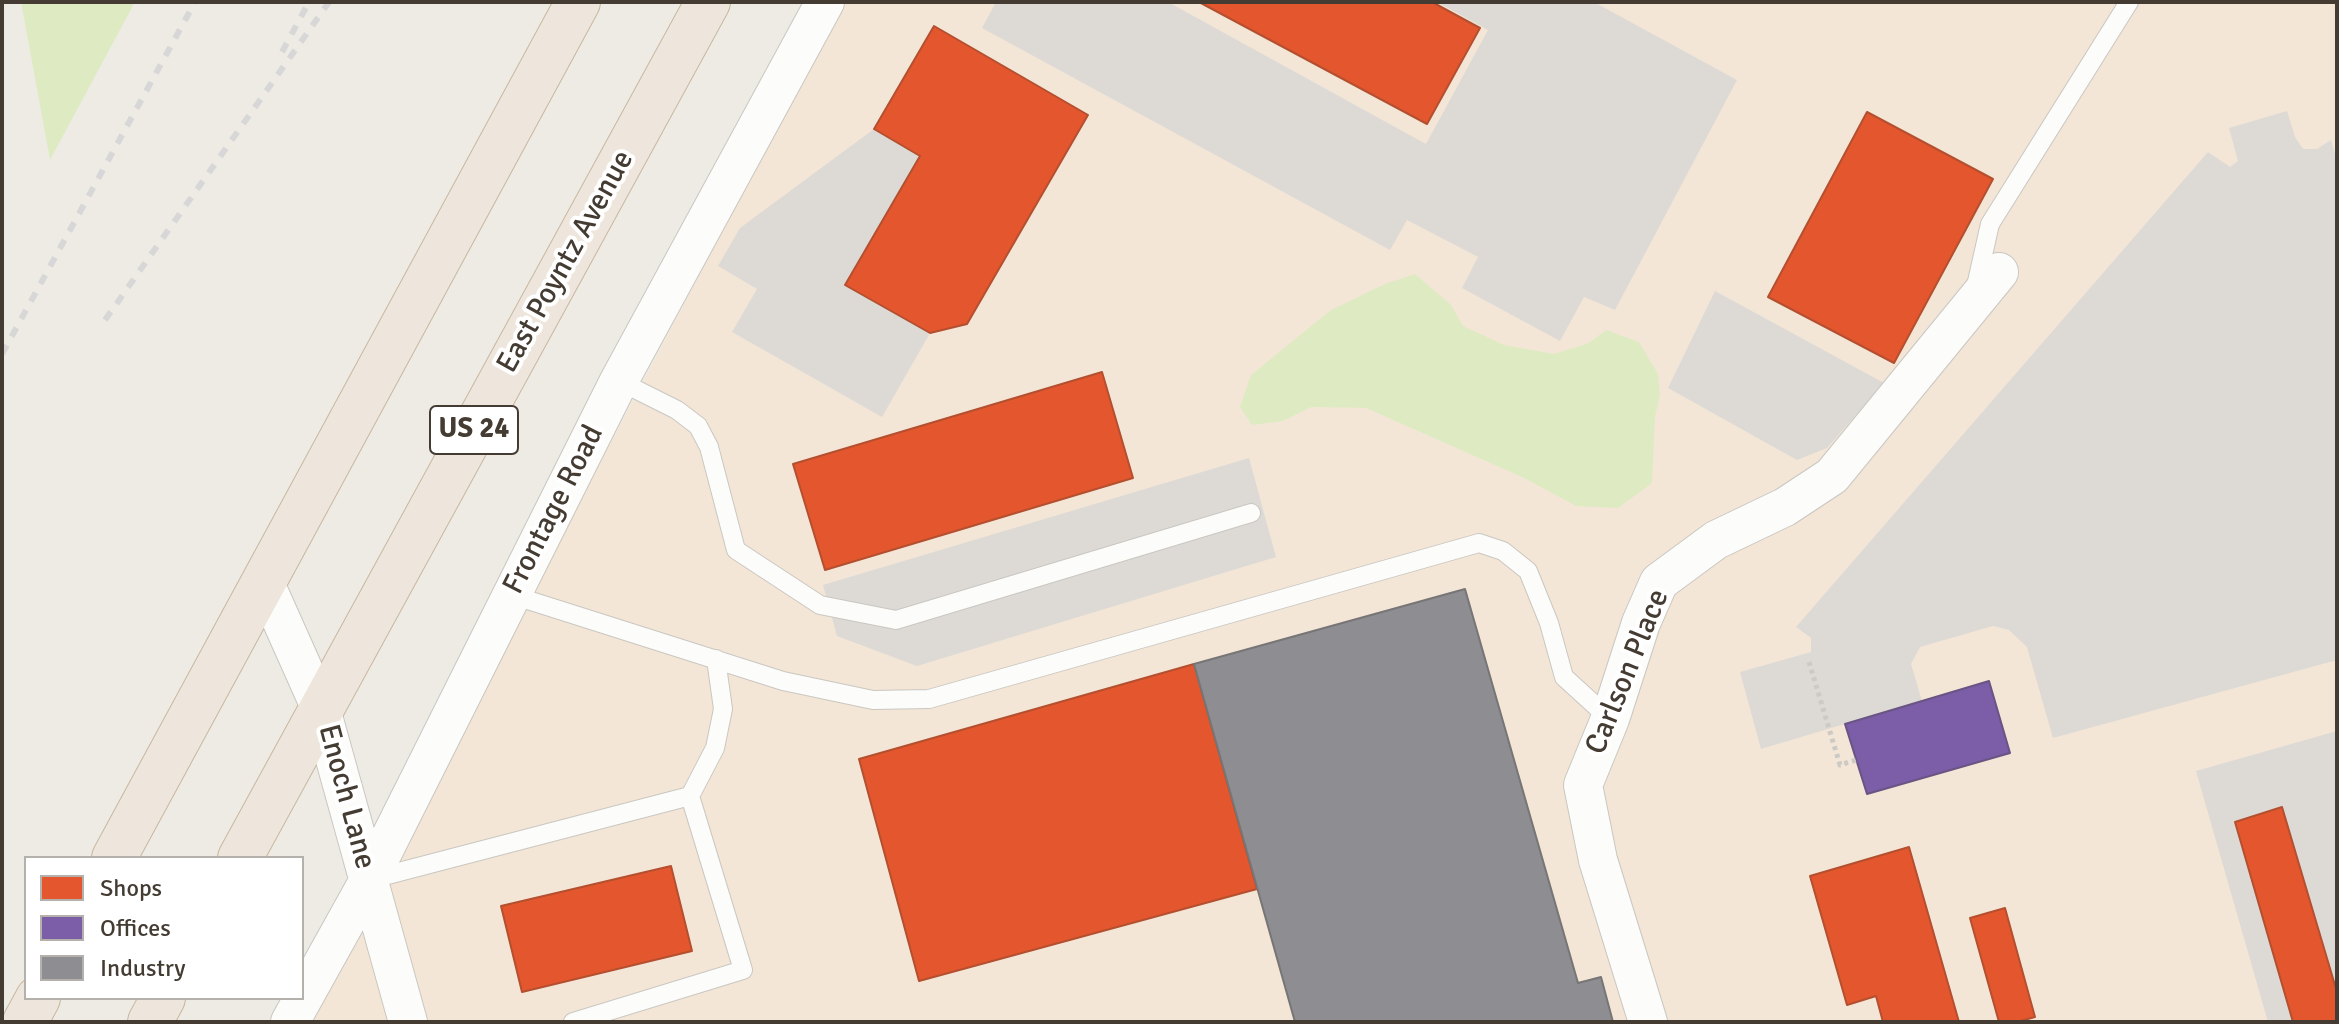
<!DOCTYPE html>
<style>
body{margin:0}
#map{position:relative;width:2339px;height:1024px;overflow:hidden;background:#eeebe5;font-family:Signika,sans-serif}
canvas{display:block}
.frame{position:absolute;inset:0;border:4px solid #443c32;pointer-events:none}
.legend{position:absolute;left:24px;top:856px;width:280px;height:144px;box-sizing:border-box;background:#fff;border:2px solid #b4b1ad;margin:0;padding:10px 14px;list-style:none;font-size:24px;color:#443c32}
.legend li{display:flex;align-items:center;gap:16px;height:40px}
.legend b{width:40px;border:2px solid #b4b1ad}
</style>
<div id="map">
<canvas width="2339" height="1024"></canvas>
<div class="frame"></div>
<ul class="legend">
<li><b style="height:22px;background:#e4572e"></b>Shops</li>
<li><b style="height:22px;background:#7b5ea7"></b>Offices</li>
<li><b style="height:22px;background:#8d8d92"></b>Industry</li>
</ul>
</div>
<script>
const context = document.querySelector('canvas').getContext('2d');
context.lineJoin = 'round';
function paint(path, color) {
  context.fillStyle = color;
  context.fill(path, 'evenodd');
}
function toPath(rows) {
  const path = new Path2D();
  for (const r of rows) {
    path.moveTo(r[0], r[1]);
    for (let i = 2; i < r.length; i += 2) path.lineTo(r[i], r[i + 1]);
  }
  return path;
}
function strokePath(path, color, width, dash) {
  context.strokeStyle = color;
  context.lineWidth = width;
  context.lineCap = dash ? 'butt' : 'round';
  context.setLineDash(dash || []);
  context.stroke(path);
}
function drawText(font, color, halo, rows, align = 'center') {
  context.font = font + ' Signika,sans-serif';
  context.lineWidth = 8;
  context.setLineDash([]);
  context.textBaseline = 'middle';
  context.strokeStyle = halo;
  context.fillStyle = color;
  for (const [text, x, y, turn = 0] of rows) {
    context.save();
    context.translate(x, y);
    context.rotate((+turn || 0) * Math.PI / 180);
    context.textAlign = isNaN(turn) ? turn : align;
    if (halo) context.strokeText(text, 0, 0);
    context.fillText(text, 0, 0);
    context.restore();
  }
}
paint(toPath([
 [844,2,2337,2,2337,1022,304,1022]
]), '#f3e6d6');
paint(toPath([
 [21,2,135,2,50,160],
 [1415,274,1451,305,1463,326,1504,345,1554,354,1589,343,1606,330,1639,342,1658,374,1660,394,1655,417,1652,483,1618,508,1576,506,1524,478,1366,408,1311,407,1283,421,1252,425,1240,407,1251,375,1331,310,1385,284]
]), '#deebc2');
paint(toPath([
 [996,2,1168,2,1426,144,1488,30,1437,2,1594,2,1737,80,1615,310,1584,297,1560,341,1462,288,1478,257,1407,220,1390,250,982,28],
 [2287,111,2295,137,2303,149,2317,149,2331,140,2337,161,2337,660,2053,738,2027,647,2009,630,1993,626,1920,647,1911,664,1922,701,1761,749,1740,672,1811,652,1811,638,1796,627,2208,152,2230,167,2238,161,2229,128],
 [874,129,920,156,845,285,930,333,882,417,732,332,757,289,718,266,740,228],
 [1715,291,1884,383,1827,448,1797,460,1668,388],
 [1249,458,1276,557,917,666,837,636,823,585],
 [2337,731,2337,992,2282,807,2235,822,2293,1022,2268,1022,2196,771]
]), '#dddad6');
const shops = toPath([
 [1199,2,1432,2,1480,28,1427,124,1199,2],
 [934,26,1088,115,967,324,930,333,845,285,920,156,874,129,934,26],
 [1867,112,1993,179,1894,363,1768,297,1867,112],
 [1102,372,1133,478,825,570,793,464,1102,372],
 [1194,664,1257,889,919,981,859,759,1194,664],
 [2282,807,2337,992,2337,1022,2293,1022,2235,822,2282,807],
 [1909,847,1959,1022,1883,1022,1876,996,1847,1005,1810,876,1909,847],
 [671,866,692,951,522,992,501,906,671,866],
 [2005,908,2035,1017,2017,1022,1999,1022,1970,918,2005,908]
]);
paint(shops, '#e4572e');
strokePath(shops, '#b44f2f', 2);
const offices = toPath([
 [1989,681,2010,753,1867,794,1845,724,1989,681]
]);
paint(offices, '#7b5ea7');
strokePath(offices, '#6a5484', 2);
const industry = toPath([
 [1465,589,1578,983,1601,977,1613,1022,1295,1022,1194,664,1465,589]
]);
paint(industry, '#8d8d92');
strokePath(industry, '#777575', 2);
const service = toPath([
 [1976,286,1990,224,2129,2],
 [619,381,677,410,698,426,709,447,736,550,820,605,896,620,1251,513],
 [512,595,783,681,873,700,929,699,1479,543,1503,551,1528,571,1549,623,1564,677,1610,719],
 [690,796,715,748,723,709,716,659],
 [372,879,690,796,743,970,573,1022]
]);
const minor = toPath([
 [263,579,321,709,408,1022],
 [290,1022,369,880,619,381,825,2],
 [1648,1022,1598,860,1583,785,1610,719,1641,623,1659,582,1716,540,1785,507,1832,476,1999,272]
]);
const trunk = toPath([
 [114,858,578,2],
 [240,858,708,2],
 [25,1022,38,998],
 [150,1022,163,998]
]);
strokePath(service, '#cac7c1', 20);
strokePath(minor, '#cac7c1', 40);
strokePath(trunk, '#c8b79f', 46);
strokePath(toPath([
 [1809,662,1840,765,1856,760]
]), '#cdcac5', 5, [4, 4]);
strokePath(service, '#fcfcfb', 18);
strokePath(minor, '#fcfcfb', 38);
strokePath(trunk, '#eee6dc', 44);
strokePath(toPath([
 [282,52,309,2],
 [105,320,329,2],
 [2,354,195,2]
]), '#d8d7d7', 6, [10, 10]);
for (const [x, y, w] of [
 [474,430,88]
]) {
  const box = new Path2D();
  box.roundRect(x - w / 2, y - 24, w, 48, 6);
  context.fillStyle = '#fff';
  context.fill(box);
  strokePath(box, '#443c32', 2);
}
drawText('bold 28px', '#443c32', null, [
 ["US 24",474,430]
]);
drawText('30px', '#443c32', '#fff', [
 ["East Poyntz Avenue",566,262,-61],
 ["Frontage Road",554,510,-63],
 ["Carlson Place",1628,672,-68],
 ["Enoch Lane",346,797,75]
]);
</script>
